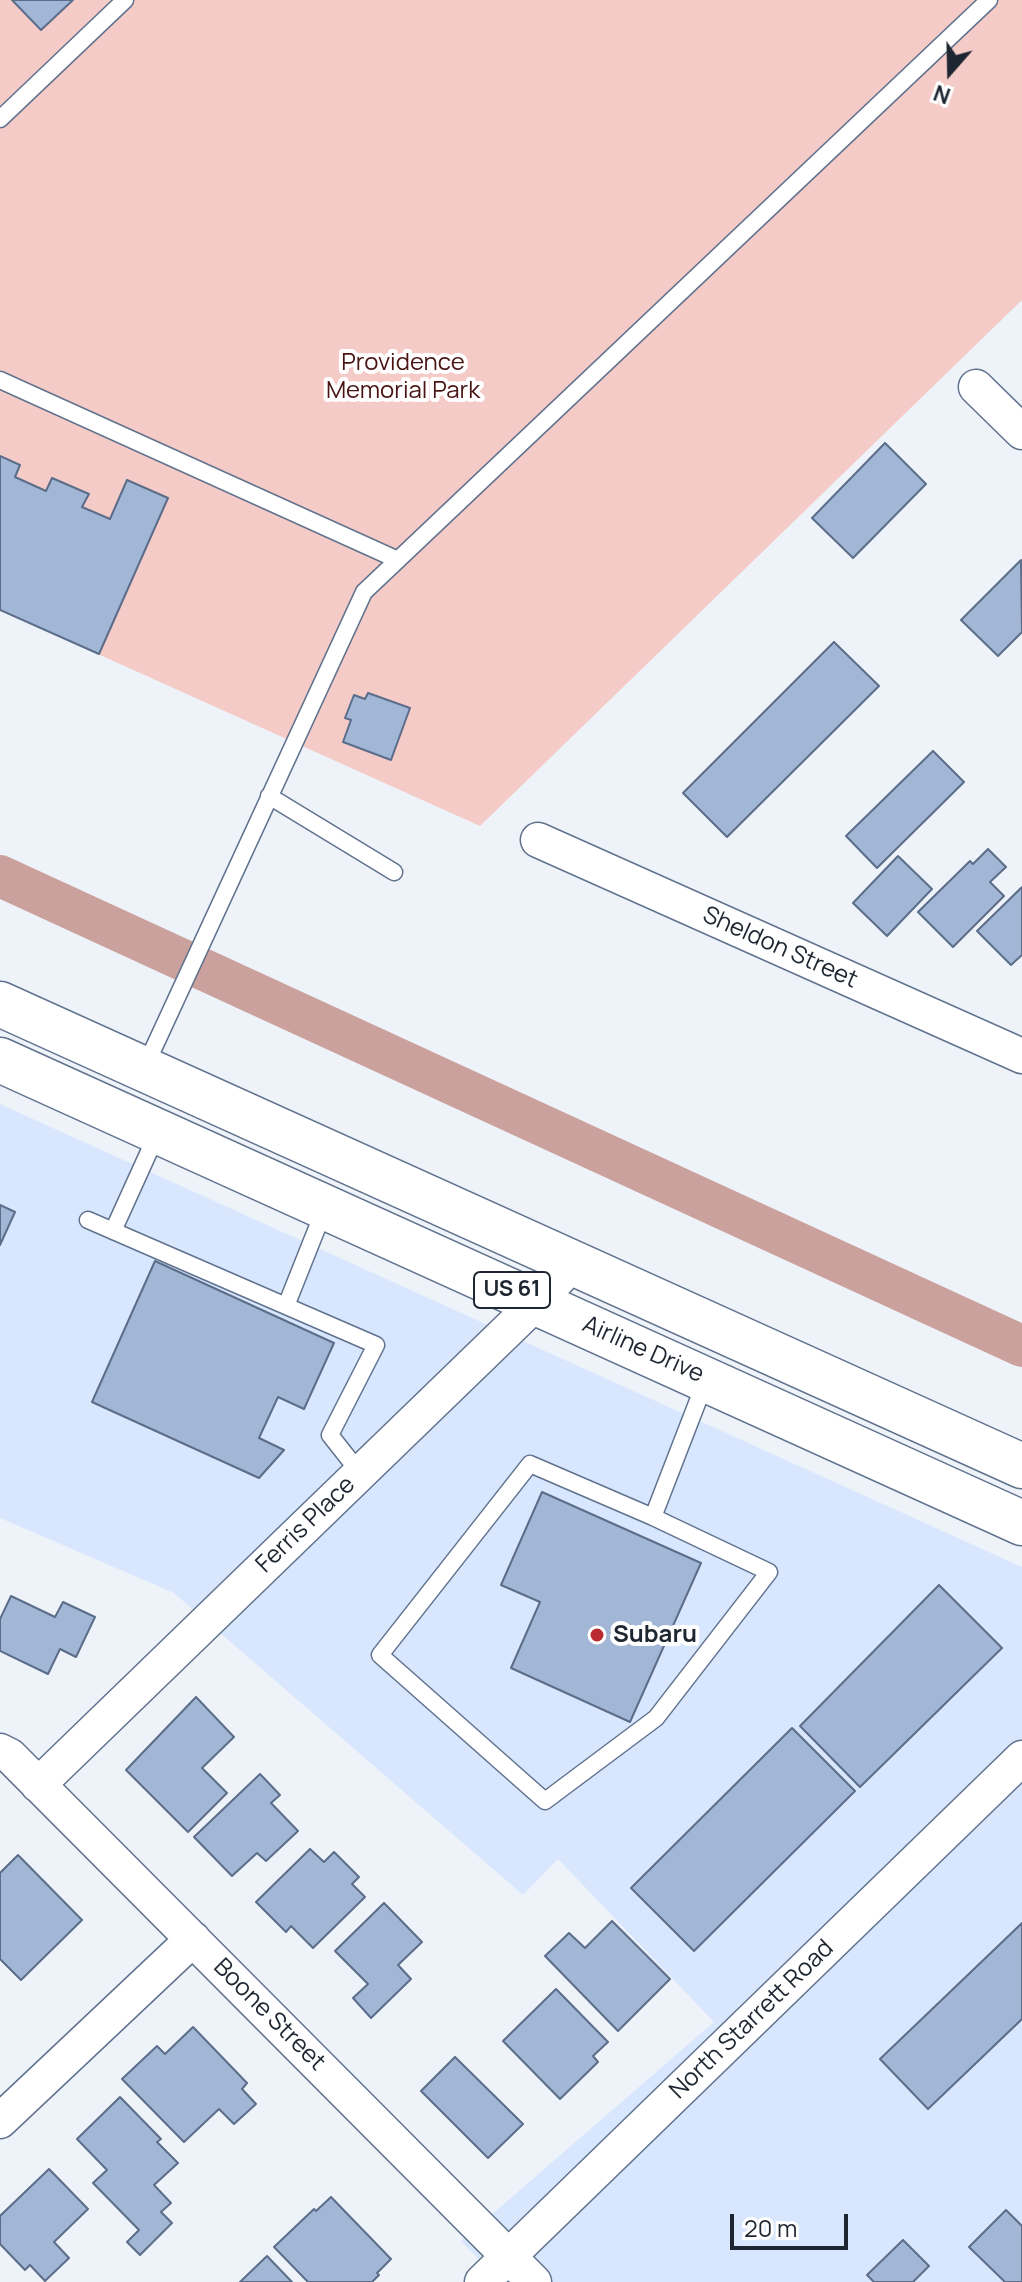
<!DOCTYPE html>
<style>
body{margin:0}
#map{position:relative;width:1022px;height:2282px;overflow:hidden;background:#eef3f9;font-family:Manrope,sans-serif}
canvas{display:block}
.north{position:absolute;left:910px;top:32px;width:80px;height:80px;-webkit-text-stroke:6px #fff;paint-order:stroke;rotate:200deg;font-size:22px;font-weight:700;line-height:32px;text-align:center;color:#1e2631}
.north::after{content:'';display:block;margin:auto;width:28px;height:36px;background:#1e2631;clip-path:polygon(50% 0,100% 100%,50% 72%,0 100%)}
.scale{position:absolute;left:730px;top:2214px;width:118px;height:36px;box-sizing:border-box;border:4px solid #1e2631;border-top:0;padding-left:10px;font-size:24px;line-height:28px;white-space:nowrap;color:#1e2631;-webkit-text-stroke:6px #fff;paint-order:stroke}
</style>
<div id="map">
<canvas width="1022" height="2282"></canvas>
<div class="north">N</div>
<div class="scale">20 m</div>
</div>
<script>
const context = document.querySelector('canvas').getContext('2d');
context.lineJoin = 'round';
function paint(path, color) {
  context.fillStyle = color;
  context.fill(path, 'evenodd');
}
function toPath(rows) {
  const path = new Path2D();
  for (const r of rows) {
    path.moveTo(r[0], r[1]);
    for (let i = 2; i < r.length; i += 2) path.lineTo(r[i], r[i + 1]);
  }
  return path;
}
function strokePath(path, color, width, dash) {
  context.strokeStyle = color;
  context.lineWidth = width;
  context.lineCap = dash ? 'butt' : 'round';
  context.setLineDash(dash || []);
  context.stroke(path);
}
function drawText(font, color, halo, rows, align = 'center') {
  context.font = font + ' Manrope,sans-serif';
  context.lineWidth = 8;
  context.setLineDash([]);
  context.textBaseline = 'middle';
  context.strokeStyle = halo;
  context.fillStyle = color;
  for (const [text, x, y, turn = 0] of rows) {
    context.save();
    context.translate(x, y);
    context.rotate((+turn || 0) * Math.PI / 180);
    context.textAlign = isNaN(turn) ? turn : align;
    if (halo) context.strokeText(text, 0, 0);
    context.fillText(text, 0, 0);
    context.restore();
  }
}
paint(toPath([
 [0,1104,1022,1567,1022,2282,500,2282,461,2241,714,2022,558,1859,523,1895,174,1593,0,1518]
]), '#d8e7fe');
paint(toPath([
 [0,0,1022,0,1022,300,480,826,0,610]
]), '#f5cbc7');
strokePath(toPath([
 [0,876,1022,1346]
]), '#cba19d', 42);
const building = toPath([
 [12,0,73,0,41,30,12,0],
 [885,443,926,484,853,558,812,518,885,443],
 [0,456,20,465,15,477,46,491,52,478,89,494,82,507,110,519,127,480,168,498,99,654,0,610,0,456],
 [1021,560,1022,632,998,656,961,620,1021,560],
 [834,642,879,686,727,837,683,793,834,642],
 [368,693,410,708,391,760,343,742,351,720,345,718,354,695,365,699,368,693],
 [933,751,964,782,877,868,846,836,933,751],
 [988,849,1006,867,990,882,1004,896,953,947,918,912,970,861,973,864,988,849],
 [898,856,932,889,887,936,853,903,898,856],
 [1022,887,1022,955,1011,965,977,931,1022,887],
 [0,1205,15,1212,0,1245,0,1205],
 [155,1261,334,1343,304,1409,278,1397,259,1438,284,1450,259,1478,92,1402,155,1261],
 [542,1492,701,1563,630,1722,511,1668,540,1602,501,1585,542,1492],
 [939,1585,1002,1648,860,1787,800,1726,939,1585],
 [11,1596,55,1617,63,1602,95,1617,76,1657,60,1649,48,1674,0,1651,0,1619,11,1596],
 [196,1697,234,1737,202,1768,227,1793,188,1832,126,1770,196,1697],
 [792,1728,855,1791,694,1951,631,1888,792,1728],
 [260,1774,280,1795,271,1803,298,1831,266,1861,257,1853,232,1876,194,1837,260,1774],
 [310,1849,324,1862,334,1852,359,1877,352,1884,365,1897,313,1948,291,1926,286,1932,256,1902,310,1849],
 [18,1855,82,1920,21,1980,0,1959,0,1873,18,1855],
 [384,1903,422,1942,398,1965,411,1979,371,2018,353,1998,368,1984,335,1951,384,1903],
 [612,1921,670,1979,618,2031,545,1956,569,1933,585,1948,612,1921],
 [1022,1923,1022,2019,928,2109,880,2059,1022,1923],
 [556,1989,608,2042,593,2056,598,2062,560,2099,503,2041,556,1989],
 [193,2027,247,2083,242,2089,256,2104,234,2124,219,2109,184,2142,122,2079,157,2046,165,2054,193,2027],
 [455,2057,523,2124,488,2158,421,2091,455,2057],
 [120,2097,161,2139,157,2142,178,2163,154,2185,171,2203,161,2212,172,2223,140,2255,127,2242,139,2230,93,2183,107,2170,77,2139,120,2097],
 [49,2169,88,2209,54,2242,69,2258,45,2281,30,2265,25,2270,0,2244,0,2216,49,2169],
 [331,2197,391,2259,377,2273,379,2275,372,2282,308,2282,274,2247,314,2209,316,2211,331,2197],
 [1006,2210,1022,2226,1022,2282,1005,2282,969,2247,1006,2210],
 [903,2240,929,2266,913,2282,874,2282,867,2275,903,2240],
 [267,2256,292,2282,240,2282,267,2256]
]);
paint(building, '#a2b6d5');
strokePath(building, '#5b6d89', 2);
const service = toPath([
 [0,119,125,0],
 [0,380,398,560],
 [269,796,394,872],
 [144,1069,364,592,989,0],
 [88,1220,286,1306,325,1208],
 [113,1231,157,1134],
 [286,1306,376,1345,330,1435,360,1473],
 [653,1517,530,1464,380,1655,545,1801,656,1718,769,1572,653,1517,706,1380]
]);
const minor = toPath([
 [976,387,1022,432],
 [538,840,1022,1056],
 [0,1751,10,1756,534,2282],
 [38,1785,537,1302,573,1263],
 [0,2121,193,1939],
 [482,2282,1022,1758]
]);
const trunk = toPath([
 [0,1004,1022,1466],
 [0,1060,1022,1523]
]);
strokePath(service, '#60728e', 19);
strokePath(minor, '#60728e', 37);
strokePath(trunk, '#60728e', 47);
strokePath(service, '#fff', 16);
strokePath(minor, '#fff', 34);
strokePath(trunk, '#fff', 44);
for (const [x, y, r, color] of [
 [597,1635,8,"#ba2a2f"]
]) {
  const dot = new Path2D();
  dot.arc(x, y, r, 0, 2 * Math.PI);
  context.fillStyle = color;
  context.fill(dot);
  strokePath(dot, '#fff', 3);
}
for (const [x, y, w] of [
 [512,1290,76]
]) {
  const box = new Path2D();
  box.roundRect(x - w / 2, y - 18, w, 36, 6);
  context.fillStyle = '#fff';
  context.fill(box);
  strokePath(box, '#1e2631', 2);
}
drawText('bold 22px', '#1e2631', null, [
 ["US 61",512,1290]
]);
drawText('24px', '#491514', '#fff', [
 ["Providence",403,363],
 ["Memorial Park",403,391]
]);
drawText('24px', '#1e2631', '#fff', [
 ["Sheldon Street",780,948,24],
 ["Airline Drive",643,1350,24],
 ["Ferris Place",306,1525,-44],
 ["Boone Street",269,2015,45],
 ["North Starrett Road",752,2020,-44]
]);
drawText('bold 24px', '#1e2631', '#fff', [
 ["Subaru",613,1635]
], 'left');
</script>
